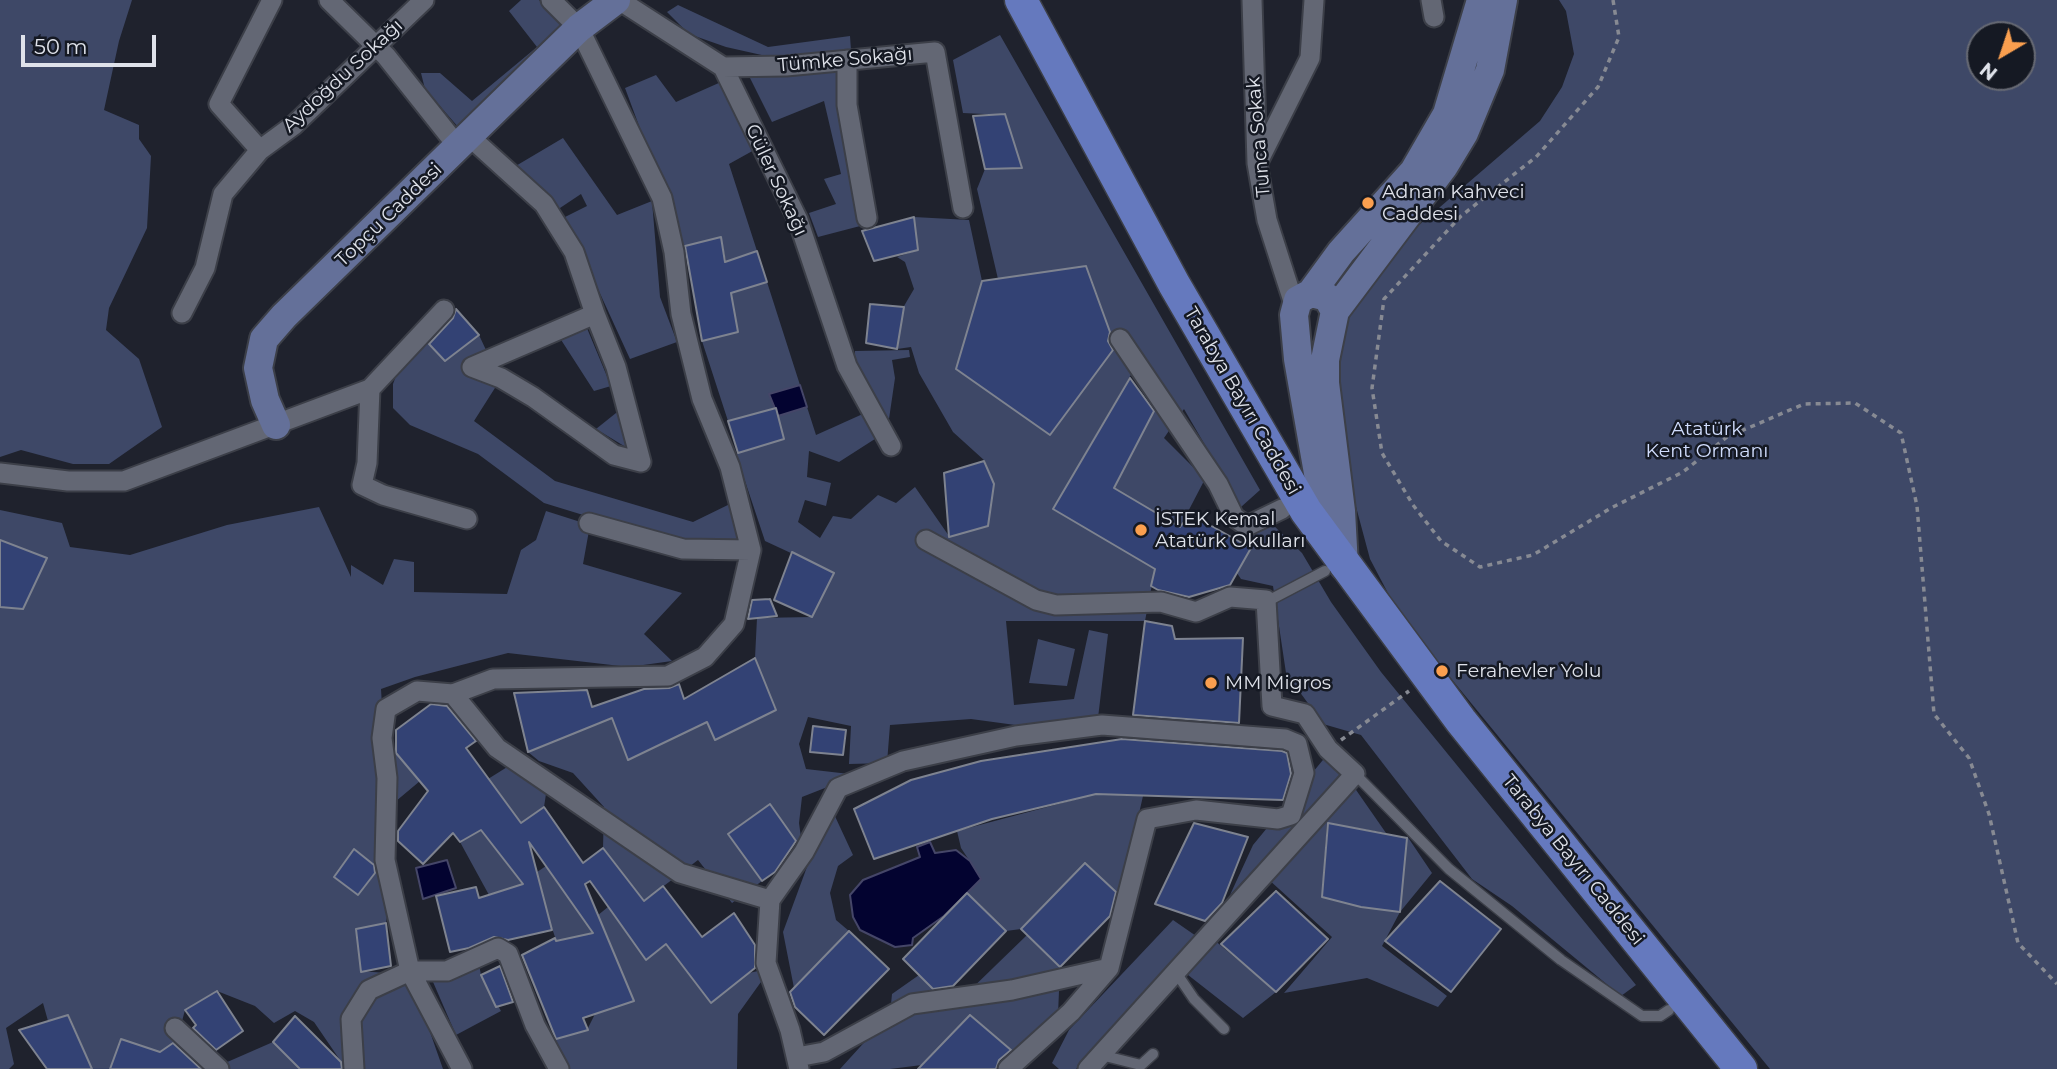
<!DOCTYPE html>
<meta charset="utf-8">
<style>
body{margin:0}
#map{position:relative;width:2057px;height:1069px;overflow:hidden;background:#1f222d;font-family:Montserrat,sans-serif}
canvas{display:block}
.north{position:absolute;left:1966px;top:21px;width:70px;height:70px;box-sizing:border-box;background:#151923;border:2px solid #666973;border-radius:50%;rotate:219deg;font-size:19px;font-weight:700;line-height:28px;text-align:center;color:#dfe2ea}
.north::after{content:'';display:block;margin:auto;width:24px;height:32px;background:#fa9f4f;clip-path:polygon(50% 0,100% 100%,50% 72%,0 100%)}
.scale{position:absolute;left:21px;top:35px;width:135px;height:32px;box-sizing:border-box;border:4px solid #dfe2ea;border-top:0;padding-left:9px;font-size:21px;line-height:24px;white-space:nowrap;color:#dfe2ea;-webkit-text-stroke:5px #151923;paint-order:stroke}
</style>
<div id="map">
<canvas width="2057" height="1069"></canvas>
<div class="north">N</div>
<div class="scale">50 m</div>
</div>
<script>
const context = document.querySelector('canvas').getContext('2d');
context.lineJoin = 'round';
function paint(path, color) {
  context.fillStyle = color;
  context.fill(path, 'evenodd');
}
function toPath(rows) {
  const path = new Path2D();
  for (const r of rows) {
    path.moveTo(r[0], r[1]);
    for (let i = 2; i < r.length; i += 2) path.lineTo(r[i], r[i + 1]);
  }
  return path;
}
function strokePath(path, color, width, dash) {
  context.strokeStyle = color;
  context.lineWidth = width;
  context.lineCap = dash ? 'butt' : 'round';
  context.setLineDash(dash || []);
  context.stroke(path);
}
function drawText(font, color, halo, rows, align = 'center') {
  context.font = font + ' Montserrat,sans-serif';
  context.lineWidth = 5;
  context.setLineDash([]);
  context.textBaseline = 'middle';
  context.strokeStyle = halo;
  context.fillStyle = color;
  for (const [text, x, y, turn = 0] of rows) {
    context.save();
    context.translate(x, y);
    context.rotate((+turn || 0) * Math.PI / 180);
    context.textAlign = isNaN(turn) ? turn : align;
    if (halo) context.strokeText(text, 0, 0);
    context.fillText(text, 0, 0);
    context.restore();
  }
}
paint(toPath([
 [0,0,132,0,119,41,104,110,139,125,139,139,151,156,147,228,109,308,106,330,139,359,162,427,109,464,73,464,21,450,0,457],
 [521,0,539,0,568,32,459,128,425,89,421,73,440,73,472,101,537,47,509,11],
 [1559,0,2057,0,2057,1069,1770,1069,1400,616,1370,559,1348,477,1334,404,1337,345,1356,294,1397,244,1540,121,1562,87,1574,54,1566,11],
 [1980,35,2022,35,2022,77,1980,77],
 [678,5,768,47,850,36,851,50,775,58,726,47,689,34,667,12],
 [1000,35,1260,490,1241,507,1184,409,1164,438,1205,479,1180,527,1114,488,1161,397,1112,337,1086,266,998,279,977,189,985,169,1022,167,1005,115,963,113,953,60],
 [843,66,864,225,818,237,809,213,836,204,824,179,841,174,824,101,772,122,750,78],
 [656,75,676,102,721,82,756,149,729,164,757,251,726,262,721,237,684,247,625,88],
 [563,138,617,215,652,201,660,297,677,342,630,359,565,217,587,206,581,194,557,210,514,167],
 [914,217,969,220,982,281,957,369,1049,434,1115,346,1132,373,1053,509,1155,569,1145,621,1006,621,1014,705,1074,699,1089,630,1108,634,1098,718,1045,729,971,719,890,725,887,763,849,764,851,726,808,717,799,744,806,769,858,775,802,797,799,823,803,852,770,804,729,833,762,881,732,903,698,860,644,901,603,848,604,807,573,773,539,761,528,752,612,718,707,722,715,740,776,710,755,658,757,618,812,617,834,573,765,541,736,454,784,439,778,416,807,407,816,435,865,413,878,437,839,462,809,451,807,477,831,483,826,506,805,500,798,522,820,538,833,516,851,519,878,495,896,503,915,487,949,536,994,484,985,461,953,432,919,373,911,347,897,349,904,306,914,289,905,262,897,257,918,250],
 [767,282,800,385,770,394,776,408,728,421,702,341,737,332,731,293],
 [584,321,611,386,594,391,556,332],
 [479,335,500,380,474,421,555,481,693,522,734,502,746,551,681,545,544,503,478,454,410,425,393,408,393,384,403,357,423,337,445,361],
 [909,350,910,357,892,360,895,378,889,419,855,371,855,351],
 [621,409,629,449,596,429],
 [319,507,351,577,351,565,383,585,394,559,414,562,414,592,507,594,521,550,536,540,546,511,590,525,583,564,682,593,644,634,672,661,629,667,508,653,415,677,381,689,384,738,420,781,383,812,390,898,386,923,356,929,361,971,410,975,443,1069,337,1069,342,1063,314,1022,295,1011,274,1023,255,1006,217,991,185,1010,177,1040,160,1052,121,1039,110,1069,92,1069,69,1015,48,1021,43,1003,6,1028,14,1064,9,1069,0,1069,0,607,23,609,47,558,0,540,0,510,62,523,70,547,130,555,227,525],
 [354,849,379,869,358,895,334,877],
 [1271,523,1302,553,1331,602,1381,672,1636,985,1621,996,1512,906,1472,879,1361,735,1323,724,1286,673,1273,586,1241,579,1237,573,1251,548,1249,539],
 [1038,639,1075,649,1067,686,1029,683],
 [1327,755,1346,772,1230,895,1253,845],
 [520,759,548,781,544,807,521,823,488,779],
 [1354,787,1386,833,1327,823,1322,897,1361,907,1400,912,1407,836,1432,873,1400,912,1382,946,1447,996,1438,1007,1367,978,1284,993,1332,937,1268,879],
 [1096,794,1143,796,1120,897,1085,863,1021,929,1006,931,967,893,981,878,961,848,957,831],
 [833,812,853,855,838,866,830,893,836,920,849,931,794,988,783,932,818,837],
 [481,830,522,882,546,866,587,924,608,907,646,960,666,944,711,1002,749,973,771,968,738,1014,737,1069,564,1069,553,1039,587,1030,595,1014,634,1001,605,931,557,943,536,880,489,895,460,842],
 [1173,920,1199,938,1076,1069,1059,1069,1052,1063,1069,1030],
 [1027,935,1060,967,1058,1015,1013,1052,970,1015,922,1065,890,1069,840,1069,890,1014,892,994,919,975,942,997,951,989,961,999],
 [1213,939,1276,992,1243,1018,1183,971],
 [478,959,481,975,501,1011,456,1035,430,975],
 [273,1042,300,1069,227,1069,225,1063]
]), '#3e4867');
const water = toPath([
 [800,385,807,407,778,416,769,394,800,385],
 [930,842,935,853,956,850,970,861,981,879,944,916,913,938,912,945,895,947,860,930,853,917,850,895,863,880,920,857,917,847,930,842],
 [447,860,456,888,423,899,416,868,447,860]
]);
paint(water, '#030330');
strokePath(water, '#454668', 2);
const building = toPath([
 [1005,114,1022,168,985,169,973,116,1005,114],
 [914,217,918,250,874,261,862,231,914,217],
 [721,237,725,262,757,251,767,282,731,293,738,332,702,341,685,246,721,237],
 [1086,266,1110,332,1108,341,1113,350,1050,435,956,369,982,281,1086,266],
 [870,304,904,307,897,349,866,343,870,304],
 [456,309,479,335,445,361,429,344,453,318,456,309],
 [1130,378,1154,411,1114,488,1180,527,1190,514,1251,548,1230,585,1189,597,1158,590,1151,586,1155,569,1053,509,1130,378],
 [776,408,784,439,738,453,728,421,776,408],
 [984,461,994,484,988,526,949,537,944,473,984,461],
 [0,540,47,558,23,609,0,607,0,540],
 [792,552,834,573,812,617,774,600,792,552],
 [770,599,777,616,748,619,752,600,770,599],
 [1145,621,1172,626,1175,639,1243,638,1239,723,1133,715,1145,621],
 [755,658,776,710,715,740,707,722,628,760,612,718,528,752,514,693,587,690,592,707,644,689,669,688,679,684,684,699,755,658],
 [431,704,447,706,476,741,466,748,521,823,544,807,583,863,603,848,644,901,663,886,702,937,734,913,755,945,755,968,711,1003,666,944,646,960,590,881,585,884,634,1001,583,1018,588,1030,556,1039,522,955,555,938,556,941,593,933,529,842,552,930,508,940,494,937,469,948,450,952,436,896,476,887,479,898,523,884,481,830,460,842,453,833,423,864,398,841,398,831,428,791,396,753,396,730,431,704],
 [813,726,846,730,843,755,810,752,813,726],
 [1122,739,1282,751,1287,753,1291,774,1283,800,1096,794,992,819,874,859,854,809,911,780,981,761,1122,739],
 [770,804,796,841,775,872,762,881,728,834,770,804],
 [1194,823,1248,837,1222,903,1205,921,1155,904,1194,823],
 [1328,823,1407,838,1400,912,1361,907,1322,897,1328,823],
 [354,849,374,865,375,873,358,895,334,877,354,849],
 [1085,863,1116,892,1110,916,1060,967,1021,929,1085,863],
 [1440,881,1501,929,1451,992,1385,941,1440,881],
 [1276,891,1328,939,1276,992,1221,944,1276,891],
 [967,893,1006,931,953,986,933,989,903,959,967,893],
 [386,923,391,966,361,972,356,929,386,923],
 [849,931,889,969,824,1035,795,1007,790,992,849,931],
 [500,966,513,1002,496,1007,481,975,500,966],
 [217,991,243,1031,216,1050,193,1028,196,1025,185,1010,217,991],
 [68,1015,92,1069,47,1069,19,1030,68,1015],
 [970,1015,1011,1050,999,1060,996,1069,918,1069,970,1015],
 [295,1016,341,1062,342,1069,300,1069,273,1042,295,1016],
 [121,1039,160,1052,173,1043,201,1069,110,1069,121,1039]
]);
paint(building, '#334274');
strokePath(building, '#7e8390', 2);
const lane = toPath([
 [1264,603,1325,571],
 [1355,774,1449,869,1561,960,1642,1016,1660,1016,1669,1010],
 [1175,971,1194,999,1224,1029],
 [1101,1055,1141,1065,1153,1054]
]);
const street = toPath([
 [329,0,386,56,459,148],
 [619,0,723,67,798,220,847,366,891,446],
 [1252,0,1257,163,1267,220,1295,307],
 [1431,0,1434,17],
 [847,60,847,105,867,218],
 [723,67,786,66,935,52,963,208],
 [470,137,544,204,574,252,595,314],
 [260,150,294,125,424,0],
 [1258,162,1310,58,1314,0],
 [182,313,205,268,223,194,260,150,219,104,272,0],
 [595,314,616,367,641,462,614,455,533,397,501,378,472,367,595,314],
 [1120,339,1218,484,1234,517,1247,526,1282,509],
 [370,389,367,463,362,485,383,495,467,519],
 [0,473,68,481,124,481,370,389,444,310],
 [589,523,683,549,751,550],
 [926,540,1036,600,1056,605,1161,602,1196,612,1230,597,1266,600,1272,706,1305,714,1328,749,1355,774,1088,1069],
 [453,694,493,679,668,676,705,657,734,624,751,550,730,467,702,399,681,314,674,252,662,198,579,28,551,0],
 [175,1028,219,1069],
 [797,1057,824,1052,912,1004,1012,990,1109,968],
 [354,1069,351,1019,369,990,410,971,447,971,498,948,508,954,535,1025,559,1069],
 [462,1069,410,971,385,860,387,778,382,738,386,709,417,691,453,694,497,748,680,873,770,900],
 [799,1069,790,1030,766,963,770,900,804,852,838,788,903,761,1016,736,1102,725,1285,739,1297,744,1304,773,1291,815,1278,819,1196,810,1147,819,1109,968,1071,1012,1008,1069]
]);
const secondary = toPath([
 [1311,293,1341,252,1414,171,1447,114,1481,0],
 [1335,311,1444,166,1464,133,1490,70,1503,0],
 [276,425,265,400,258,368,264,339,284,316,579,28,616,0],
 [1331,547,1298,359,1294,315,1298,300,1311,293,1327,297,1335,311,1325,360,1325,383,1341,511,1344,566]
]);
const primary = toPath([
 [1021,0,1174,284,1306,511,1461,721,1741,1069]
]);
strokePath(lane, '#3c3f48', 13);
strokePath(street, '#3c3f48', 23);
strokePath(secondary, '#3c3f48', 32);
strokePath(primary, '#3c3f48', 35);
strokePath(toPath([
 [1613,0,1619,37,1598,87,1536,157,1461,216,1384,299,1372,388,1382,453,1413,505,1441,541,1480,567,1533,555,1611,508,1683,472,1727,437,1804,404,1855,403,1901,433,1917,506,1934,714,1969,758,1989,814,2018,943,2057,984],
 [1341,740,1409,691]
]), '#878a93', 3.5, [5, 5]);
strokePath(lane, '#636774', 10);
strokePath(street, '#636774', 19);
strokePath(secondary, '#647099', 28);
strokePath(primary, '#6579be', 32);
for (const [x, y, r, color] of [
 [1368,203,7,"#fa9f4f"],
 [1141,530,7,"#fa9f4f"],
 [1442,671,7,"#fa9f4f"],
 [1211,683,7,"#fa9f4f"]
]) {
  const dot = new Path2D();
  dot.arc(x, y, r, 0, 2 * Math.PI);
  context.fillStyle = color;
  context.fill(dot);
  strokePath(dot, '#151923', 2.5);
}
drawText('19px', '#dfe2ea', '#151923', [
 ["Tümke Sokağı",845,60,-5],
 ["Aydoğdu Sokağı",343,76,-43],
 ["Tunca Sokak",1259,137,-95],
 ["Güler Sokağı",776,180,65],
 ["Topçu Caddesi",389,215,-44],
 ["Tarabya Bayırı Caddesi",1242,401,60],
 ["Tarabya Bayırı Caddesi",1573,860,51]
]);
drawText('19px', '#dfe2ea', '#151923', [
 ["Adnan Kahveci",1382,192],
 ["Caddesi",1382,214],
 ["İSTEK Kemal",1155,519],
 ["Atatürk Okulları",1155,541],
 ["Ferahevler Yolu",1456,671],
 ["MM Migros",1225,683]
], 'left');
drawText('19px', '#d1ddfd', '#151923', [
 ["Atatürk",1707,429],
 ["Kent Ormanı",1707,451]
]);
</script>
